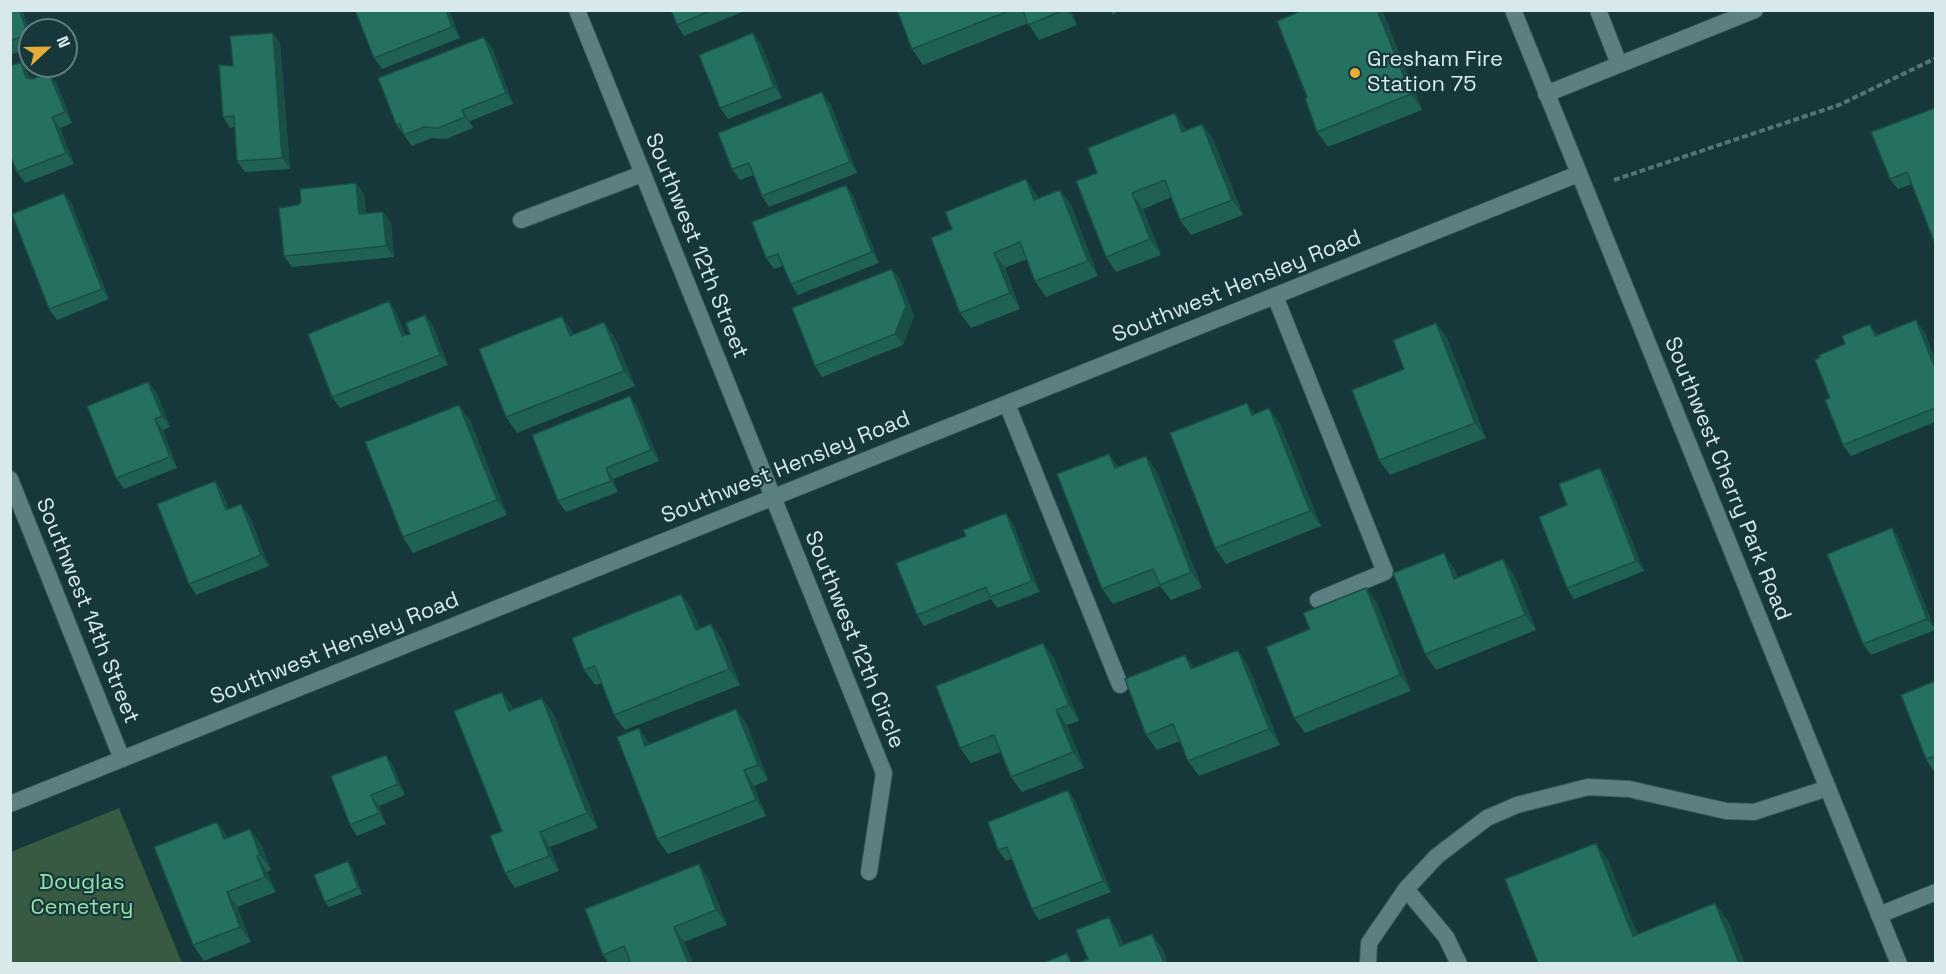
<!DOCTYPE html>
<style>
body{margin:0}
#map{position:relative;width:1946px;height:974px;overflow:hidden;background:#16383a;font-family:"Space Grotesk",sans-serif}
canvas{display:block}
.frame{position:absolute;inset:0;border:12px solid #d7e9eb;pointer-events:none}
.north{position:absolute;left:18px;top:18px;width:60px;height:60px;box-sizing:border-box;background:#16383a;border:2px solid #637f81;border-radius:50%;rotate:68deg;font-size:16px;font-weight:700;line-height:24px;text-align:center;color:#d7e9eb}
.north::after{content:'';display:block;margin:auto;width:21px;height:27px;background:#e7ac37;clip-path:polygon(50% 0,100% 100%,50% 72%,0 100%)}
</style>
<div id="map">
<canvas width="1946" height="974"></canvas>
<div class="frame"></div>
<div class="north">N</div>
</div>
<script>
const context = document.querySelector('canvas').getContext('2d');
context.lineJoin = 'round';
function paint(path, color) {
  context.fillStyle = color;
  context.fill(path, 'evenodd');
}
function toPath(rows) {
  const path = new Path2D();
  for (const r of rows) {
    path.moveTo(r[0], r[1]);
    for (let i = 2; i < r.length; i += 2) path.lineTo(r[i], r[i + 1]);
  }
  return path;
}
function strokePath(path, color, width, dash) {
  context.strokeStyle = color;
  context.lineWidth = width;
  context.lineCap = dash ? 'butt' : 'round';
  context.setLineDash(dash || []);
  context.stroke(path);
}
function drawText(font, color, halo, rows, align = 'center') {
  context.font = font + ' "Space Grotesk",sans-serif';
  context.lineWidth = 4.5;
  context.setLineDash([]);
  context.textBaseline = 'middle';
  context.strokeStyle = halo;
  context.fillStyle = color;
  for (const [text, x, y, turn = 0] of rows) {
    context.save();
    context.translate(x, y);
    context.rotate((+turn || 0) * Math.PI / 180);
    context.textAlign = isNaN(turn) ? turn : align;
    if (halo) context.strokeText(text, 0, 0);
    context.fillText(text, 0, 0);
    context.restore();
  }
}
paint(toPath([
 [119,808,182,963,11,963,11,852]
]), '#395a42');
const service = toPath([
 [1598,10,1619,64],
 [1546,94,1755,10],
 [1275,296,1385,572,1318,600],
 [1007,404,1120,685],
 [1406,889,1446,937,1459,964],
 [1368,964,1369,943,1406,889,1437,856,1487,818,1517,805,1588,787,1629,789,1726,811,1754,812,1828,788]
]);
const minor = toPath([
 [577,10,884,773,869,872],
 [521,220,642,174],
 [10,479,122,759],
 [1879,915,1936,892]
]);
const tertiary = toPath([
 [1513,10,1899,964],
 [10,804,1578,174]
]);
strokePath(service, '#385456', 18);
strokePath(minor, '#385456', 18);
strokePath(tertiary, '#385456', 18);
strokePath(toPath([
 [1614,180,1839,105,1936,58]
]), '#567375', 4, [6, 3]);
strokePath(service, '#5c7f81', 16);
strokePath(minor, '#5c7f81', 16);
strokePath(tertiary, '#5c7f81', 16);
paint(toPath([
 [10,10,22,10,30,31,30,48,10,55],
 [355,10,454,10,450,12,460,38,382,69,374,58],
 [671,10,747,10,684,36,677,25],
 [897,10,1071,10,1077,25,1039,40,1028,23,923,65,912,49],
 [1110,10,1119,10,1113,15],
 [1382,10,1422,110,1328,147,1317,132,1307,97],
 [273,33,280,44,290,169,245,172,237,161,235,127,230,128,223,117,233,66],
 [484,37,492,48,513,104,470,121,473,128,446,139,432,138,412,146,396,124],
 [761,44,782,98,728,119,720,108],
 [21,62,28,73,30,79,57,84,72,123,60,128,74,164,25,183,17,172],
 [830,103,857,173,769,207,762,196,754,175,740,180,732,169],
 [1935,108,1912,184,1898,189,1890,179],
 [1202,124,1213,139,1243,215,1191,235,1180,220,1172,197,1143,209,1161,255,1116,272,1106,257,1097,173,1186,130],
 [356,183,364,194,366,214,383,212,391,223,394,257,292,267,284,256,298,205],
 [846,185,853,196,879,263,798,295,791,284,783,266,774,269,766,258],
 [1060,190,1071,205,1098,276,1046,297,1035,281,1027,259,1005,268,1020,309,971,328,960,313,931,238,1037,195,1039,198],
 [64,193,71,203,109,299,57,320,49,309],
 [892,269,900,280,914,316,903,345,822,377,815,366],
 [396,312,405,335,410,334,425,315,433,326,448,365,340,408,332,397],
 [562,316,573,334,615,338,635,386,517,433,506,417],
 [1436,323,1447,338,1486,438,1390,475,1379,460],
 [1924,331,1935,359,1935,422,1851,456,1843,445,1830,398,1878,335],
 [148,382,156,392,170,427,163,430,177,468,124,489,116,478],
 [637,407,659,461,613,479,618,492,566,512,558,501],
 [1255,414,1280,424,1321,526,1226,564,1215,548],
 [470,420,507,515,413,553,403,537],
 [1109,454,1118,467,1146,456,1157,472,1202,588,1171,600,1160,586,1113,604,1102,589],
 [1600,468,1607,479,1644,571,1574,599,1567,588,1567,505],
 [215,481,222,492,229,509,249,515,269,566,196,595,189,584],
 [1006,513,1013,524,1040,592,997,608,991,599,924,626,917,615,966,536],
 [1892,528,1899,539,1935,630,1871,655,1863,644],
 [1503,559,1514,575,1536,630,1436,670,1425,654,1454,569,1458,577],
 [681,594,692,610,700,628,711,624,722,639,740,685,625,730,614,715,602,683,595,685,584,670],
 [1377,603,1411,691,1305,733,1294,718],
 [1238,650,1248,666,1280,745,1199,776,1188,761,1180,741,1157,750,1146,735,1194,667],
 [1054,658,1079,721,1067,725,1084,768,1022,792,1011,777,1001,752,971,763,960,748],
 [1935,681,1935,773,1926,759],
 [502,692,513,709,553,713,598,828,550,847,559,871,515,888,505,873],
 [736,709,747,725,768,780,754,786,766,816,668,854,657,839,650,744],
 [386,755,393,766,405,795,379,806,386,824,357,836,350,825],
 [1068,790,1075,801,1111,892,1039,920,1032,909,1012,859,1006,861,998,850],
 [228,837,261,844,271,870,267,872,276,892,237,907,251,942,204,961,193,945],
 [352,867,362,894,329,907,325,902],
 [709,880,727,925,684,942,693,963,609,963,603,955]
]), '#1f6153');
paint(toPath([
 [19,10,22,10,30,31,30,37],
 [446,10,449,10,450,12,460,38,452,27],
 [1067,10,1071,10,1077,25],
 [1377,10,1382,10,1422,110,1411,94],
 [273,33,280,44,290,169,282,158],
 [753,33,761,44,782,98,774,87],
 [484,37,492,48,513,104,506,93],
 [21,62,28,73,34,89,26,78],
 [49,73,57,84,72,123,65,112],
 [822,92,830,103,857,173,850,162],
 [462,110,470,121,473,128,465,117],
 [1175,113,1186,129,1193,147,1182,132],
 [52,117,60,128,74,164,66,153],
 [1202,124,1213,139,1243,215,1232,200],
 [1026,179,1037,195,1045,216,1034,200],
 [356,183,364,194,367,225,359,214],
 [846,185,853,196,879,263,872,252],
 [1060,190,1071,205,1098,276,1088,261],
 [64,193,71,203,109,299,102,289],
 [1132,193,1143,209,1161,255,1150,239],
 [383,212,391,223,394,257,386,246],
 [994,253,1005,268,1020,309,1010,293],
 [892,269,900,280,914,316,903,345,895,334],
 [389,301,396,312,410,347,402,336],
 [425,315,433,326,448,365,440,355],
 [562,316,572,331,580,351,570,336],
 [1916,320,1924,331,1935,359,1935,368],
 [604,322,615,338,635,386,624,371],
 [1436,323,1447,338,1486,438,1475,423],
 [1870,324,1878,335,1875,336],
 [148,382,156,392,170,427,162,416],
 [630,396,637,407,659,461,651,450],
 [1247,403,1258,418,1252,415],
 [459,405,470,420,507,515,497,500],
 [1269,408,1280,424,1321,526,1310,511],
 [155,419,163,430,177,468,170,457],
 [1109,454,1120,469,1115,468],
 [1146,456,1157,472,1202,588,1191,572],
 [606,468,613,479,618,492,611,481],
 [1600,468,1607,479,1644,571,1636,561],
 [215,481,222,492,234,521,226,510],
 [241,504,249,515,269,566,261,555],
 [1006,513,1013,524,1040,592,1032,581],
 [1892,528,1899,539,1935,630,1927,619],
 [1444,553,1454,569,1465,594,1454,579],
 [1503,559,1514,575,1536,630,1525,615],
 [1366,588,1377,603,1411,691,1400,675],
 [681,594,692,610,707,645,696,630],
 [711,624,722,639,740,685,729,669],
 [1043,643,1054,658,1079,721,1069,705],
 [1238,650,1248,666,1280,745,1269,729],
 [1185,655,1196,671,1191,669],
 [502,692,513,708,520,726,509,711],
 [542,698,553,713,598,828,587,813],
 [736,709,747,725,768,780,758,765],
 [1056,710,1067,725,1084,768,1073,752],
 [639,728,650,744,645,746],
 [386,755,393,766,405,795,398,784],
 [744,770,754,786,766,816,756,800],
 [1068,790,1075,801,1111,892,1103,881],
 [371,795,379,806,386,824,379,813],
 [217,822,228,837,224,839],
 [250,829,261,844,271,870,260,855],
 [540,832,550,847,559,871,549,856],
 [1596,843,1609,862,1646,955,1633,936],
 [257,856,267,872,276,892,265,877],
 [348,861,352,867,362,894,358,888],
 [699,864,709,880,727,925,716,910],
 [227,892,237,907,251,942,240,927],
 [1715,903,1729,922,1745,963,1739,963],
 [1109,917,1119,933,1131,962,1120,946],
 [674,927,684,942,693,963,688,963],
 [1152,934,1163,949,1168,963,1164,963]
]), '#194f44');
const building = toPath([
 [10,10,19,10,28,34,10,41,10,10],
 [355,10,446,10,452,27,374,58,355,10],
 [671,10,712,10,677,25,671,10],
 [897,10,1011,10,912,49,897,10],
 [1023,10,1064,10,1028,25,1023,10],
 [1303,10,1377,10,1411,94,1317,132,1305,98,1307,97,1277,21,1303,10],
 [273,33,282,158,237,161,234,116,223,117,219,65,233,66,230,36,273,33],
 [753,33,774,87,720,108,699,55,753,33],
 [484,37,506,93,462,110,465,117,438,128,424,127,404,135,400,124,396,124,378,78,484,37],
 [21,62,26,78,32,79,49,73,65,112,52,117,66,153,17,172,10,155,10,66,21,62],
 [822,92,850,162,762,196,749,163,732,169,718,133,822,92],
 [1935,108,1935,244,1907,172,1890,179,1871,132,1935,108],
 [1175,113,1182,132,1202,124,1232,200,1180,220,1165,180,1132,193,1150,239,1106,257,1076,181,1097,173,1088,148,1175,113],
 [1026,179,1034,200,1060,190,1088,261,1035,281,1020,242,994,253,1010,293,960,313,931,238,952,229,945,212,1026,179],
 [356,183,359,214,383,212,386,246,284,256,279,208,298,205,301,202,300,189,356,183],
 [846,185,872,252,791,284,778,254,766,258,752,222,846,185],
 [64,193,102,289,49,309,12,214,64,193],
 [892,269,906,306,895,334,815,366,792,308,892,269],
 [389,301,402,336,410,334,406,323,425,315,440,355,332,397,308,334,389,301],
 [562,316,570,336,604,322,624,371,506,417,479,349,562,316],
 [1916,320,1935,368,1935,408,1843,445,1825,400,1830,398,1815,360,1820,357,1819,355,1845,344,1842,336,1870,324,1875,336,1916,320],
 [1436,323,1475,423,1379,460,1352,390,1404,369,1393,340,1436,323],
 [148,382,162,416,155,419,170,457,116,478,87,406,148,382],
 [630,396,651,450,606,468,611,481,558,501,532,435,630,396],
 [1247,403,1252,415,1269,408,1310,511,1215,548,1170,433,1247,403],
 [459,405,497,500,403,537,365,442,459,405],
 [1109,454,1115,468,1146,456,1191,572,1160,585,1153,569,1102,589,1057,474,1109,454],
 [1600,468,1636,561,1567,588,1539,517,1567,505,1559,484,1600,468],
 [215,481,226,510,241,504,261,555,189,584,157,504,215,481],
 [1006,513,1032,581,990,597,986,587,917,615,896,563,966,536,963,530,1006,513],
 [1892,528,1927,619,1863,644,1827,554,1892,528],
 [1444,553,1454,579,1503,559,1525,615,1425,654,1393,573,1444,553],
 [1366,588,1400,675,1294,718,1266,647,1310,629,1303,613,1366,588],
 [681,594,696,630,711,624,729,669,614,715,595,666,584,670,572,638,681,594],
 [1043,643,1069,705,1056,710,1073,752,1011,777,994,735,960,748,936,686,1043,643],
 [1238,650,1269,729,1188,761,1173,724,1146,735,1125,679,1185,655,1191,669,1238,650],
 [1935,681,1935,756,1926,759,1901,695,1935,681],
 [502,692,509,711,542,698,587,813,540,832,549,856,505,873,490,836,502,831,454,711,502,692],
 [736,709,758,765,744,770,756,800,657,839,617,737,639,728,645,746,736,709],
 [386,755,398,784,371,795,379,813,350,825,331,776,386,755],
 [1068,790,1103,881,1032,909,1007,847,998,850,988,822,1068,790],
 [217,822,224,839,250,829,260,855,257,856,265,877,227,892,240,927,193,945,154,847,217,822],
 [1596,843,1633,936,1715,903,1739,963,1538,963,1505,879,1596,843],
 [348,861,358,888,325,902,314,875,348,861],
 [699,864,716,910,674,927,688,963,631,963,624,946,603,955,585,909,699,864],
 [1109,917,1120,946,1152,934,1164,963,1077,963,1088,959,1076,930,1109,917],
 [1067,953,1071,963,1043,963,1067,953]
]);
paint(building, '#247161');
strokePath(building, '#194f44', 1.5);
for (const [x, y, r, color] of [
 [1355,73,6,"#e7ac37"]
]) {
  const dot = new Path2D();
  dot.arc(x, y, r, 0, 2 * Math.PI);
  context.fillStyle = color;
  context.fill(dot);
  strokePath(dot, '#16383a', 2);
}
drawText('22px', '#d7e9eb', '#16383a', [
 ["Gresham Fire",1367,60],
 ["Station 75",1367,85]
], 'left');
drawText('22px', '#d7e9eb', '#16383a', [
 ["Southwest 12th Street",696,246,68],
 ["Southwest Hensley Road",1237,287,-22],
 ["Southwest Hensley Road",786,468,-22],
 ["Southwest Cherry Park Road",1727,479,68],
 ["Southwest 14th Street",87,611,68],
 ["Southwest 12th Circle",854,640,68],
 ["Southwest Hensley Road",335,649,-22]
]);
drawText('22px', '#95e1aa', '#16383a', [
 ["Douglas",82,883],
 ["Cemetery",82,908]
]);
</script>
